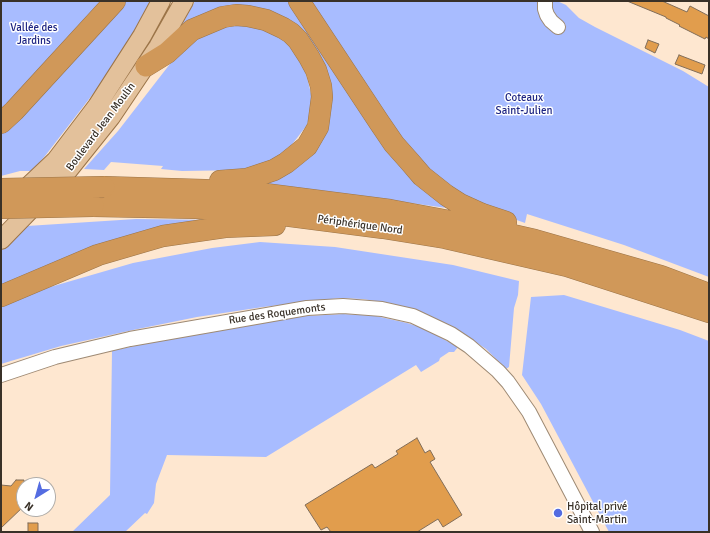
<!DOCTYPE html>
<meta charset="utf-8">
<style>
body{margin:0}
#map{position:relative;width:710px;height:533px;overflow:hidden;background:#fee7d0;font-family:Signika,sans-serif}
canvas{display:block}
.frame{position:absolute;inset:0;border:2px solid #393128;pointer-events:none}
.north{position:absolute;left:16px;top:477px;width:40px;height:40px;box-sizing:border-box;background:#fff;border:1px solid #b0ada9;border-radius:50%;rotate:217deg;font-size:11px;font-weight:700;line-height:16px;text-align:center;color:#393128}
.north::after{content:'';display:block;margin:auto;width:14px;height:18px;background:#546ce1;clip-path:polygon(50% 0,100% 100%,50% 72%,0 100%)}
</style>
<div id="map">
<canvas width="710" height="533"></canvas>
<div class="frame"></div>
<div class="north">N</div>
</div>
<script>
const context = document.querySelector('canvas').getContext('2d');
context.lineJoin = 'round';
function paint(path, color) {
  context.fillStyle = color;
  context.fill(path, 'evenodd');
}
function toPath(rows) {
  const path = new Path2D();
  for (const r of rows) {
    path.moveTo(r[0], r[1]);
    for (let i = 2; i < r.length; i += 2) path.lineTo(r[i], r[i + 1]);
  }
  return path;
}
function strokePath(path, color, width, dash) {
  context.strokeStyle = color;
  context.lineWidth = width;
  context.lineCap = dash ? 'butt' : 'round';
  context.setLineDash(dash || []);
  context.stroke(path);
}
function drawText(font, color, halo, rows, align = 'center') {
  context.font = font + ' Signika,sans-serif';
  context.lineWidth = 3;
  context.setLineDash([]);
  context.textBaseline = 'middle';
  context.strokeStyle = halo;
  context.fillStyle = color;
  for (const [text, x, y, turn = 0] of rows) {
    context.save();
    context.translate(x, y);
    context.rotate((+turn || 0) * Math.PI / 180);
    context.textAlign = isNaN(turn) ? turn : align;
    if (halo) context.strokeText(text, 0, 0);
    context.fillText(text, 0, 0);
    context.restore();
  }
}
paint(toPath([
 [1,1,109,1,1,116],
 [122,1,153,1,113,68,45,156,32,171,20,171,1,176,1,128],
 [195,1,290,1,449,206,447,208,262,183,328,105,272,16,177,34],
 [307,1,557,1,566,5,579,18,595,27,683,71,709,87,709,277,624,245,527,214,525,223,481,207,464,198,416,159],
 [237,24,267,30,290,45,302,62,308,81,312,98,311,111,307,125,287,151,273,160,248,170,182,171,161,169,163,166,111,162,104,170,84,169,118,131,180,51,208,32],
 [136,219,220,220,1,289,1,251,27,226],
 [260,242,335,247,453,265,519,281,518,295,514,308,509,367,506,369,486,349,459,331,413,309,389,303,362,299,340,298,263,307,197,317,133,330,61,346,1,364,1,306,33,292,133,263,212,248],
 [564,295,680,330,709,341,709,532,609,532,541,404,522,375,531,297],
 [343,314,376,316,407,323,423,328,458,347,454,352,449,352,440,358,439,361,421,372,416,365,266,457,167,455,156,484,154,503,147,514,145,513,125,532,72,532,110,495,112,351,148,343,290,317]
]), '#a8bcff');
const building = toPath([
 [627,1,662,1,687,12,690,6,709,16,709,39,706,37,705,39,679,26,680,25,666,18,666,17,627,1],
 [648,40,659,44,655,53,645,48,648,40],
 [679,55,705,65,702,74,675,64,679,55],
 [417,438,425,453,430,450,435,459,430,462,462,515,443,527,438,519,417,532,331,532,327,527,321,530,305,505,372,464,375,468,398,454,396,451,417,438],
 [16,480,24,480,24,506,1,528,1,485,11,486,16,480],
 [28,523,38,523,38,532,28,532,28,523]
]);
paint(building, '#e19d4d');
strokePath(building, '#816d59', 1);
const minor = toPath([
 [545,1,545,9,547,15,551,21,558,27],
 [1,375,55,357,130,339,307,308,343,306,382,309,413,316,451,334,469,346,498,371,508,382,529,412,592,532]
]);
const major = toPath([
 [20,194,56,160,97,106,142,36,161,1],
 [1,240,67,172,111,117,158,47,184,1]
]);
const highway = toPath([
 [299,1,379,122,394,144,410,162,422,176,446,195,460,204,482,214,506,222],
 [146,66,167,53,192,30,223,17,236,15,248,16,266,20,283,28,291,33,298,40,309,57,316,70,321,86,322,97,318,127,307,146,286,163,274,170,247,179,220,181],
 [1,123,14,111,115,1],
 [104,187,205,190,265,194,390,210,460,223,535,240,661,276,709,294],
 [93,206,196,208,259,212,383,228,445,238,567,266,709,312],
 [1,296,98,255,163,236,225,227,275,225]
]);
strokePath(minor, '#9e8a74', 16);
strokePath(major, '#9b7448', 20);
strokePath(highway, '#9b7448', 22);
strokePath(minor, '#fff', 14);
strokePath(major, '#e3c19b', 18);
strokePath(highway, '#d09859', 21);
const highwayBridge = toPath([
 [1,189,104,187],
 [1,208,93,206]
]);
strokePath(highwayBridge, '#9b7448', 22, []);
strokePath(highwayBridge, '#d09859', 21);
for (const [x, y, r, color] of [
 [558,513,5,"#546ce1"]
]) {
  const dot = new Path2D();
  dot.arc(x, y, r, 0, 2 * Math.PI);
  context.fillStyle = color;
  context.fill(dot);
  strokePath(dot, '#fff', 1.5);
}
drawText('11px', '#1e2583', '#fff', [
 ["Vallée des",34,28],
 ["Jardins",34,41],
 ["Coteaux",524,98],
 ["Saint-Julien",524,111]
]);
drawText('11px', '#393128', '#fff', [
 ["Boulevard Jean Moulin",101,127,-53],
 ["Périphérique Nord",360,225,8],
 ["Rue des Roquemonts",277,314,-8]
]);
drawText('11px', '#393128', '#fff', [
 ["Hôpital privé",567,507],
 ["Saint-Martin",567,520]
], 'left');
</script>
